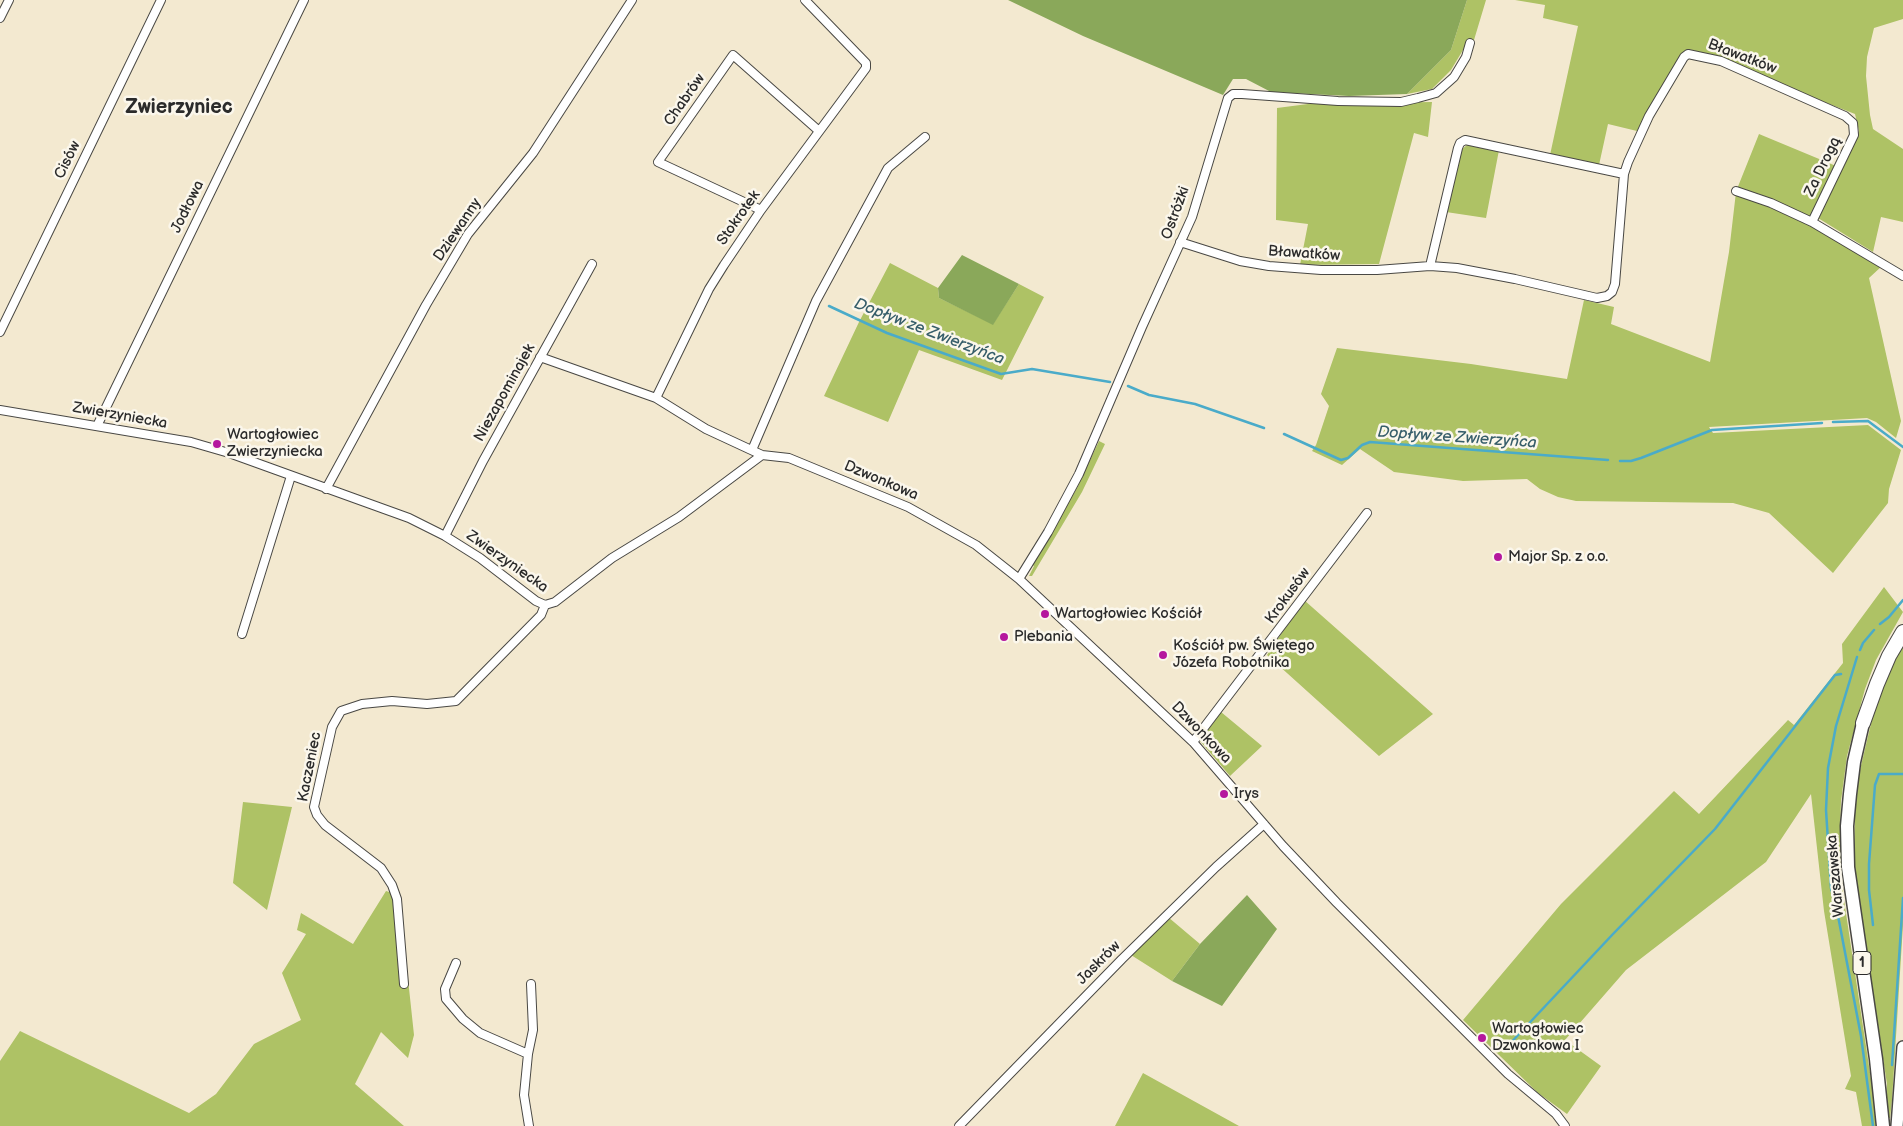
<!DOCTYPE html>
<meta charset="utf-8">
<style>
body{margin:0}
canvas{display:block;background:#f3e9d0}
</style>
<canvas width="1903" height="1126"></canvas>
<script>
const context = document.querySelector('canvas').getContext('2d');
context.lineJoin = 'round';
function paint(path, color) {
  context.fillStyle = color;
  context.fill(path, 'evenodd');
}
function toPath(rows) {
  const path = new Path2D();
  for (const r of rows) {
    path.moveTo(r[0], r[1]);
    for (let i = 2; i < r.length; i += 2) path.lineTo(r[i], r[i + 1]);
  }
  return path;
}
function strokePath(path, color, width, dash) {
  context.strokeStyle = color;
  context.lineWidth = width;
  context.lineCap = dash ? 'butt' : 'round';
  context.setLineDash(dash || []);
  context.stroke(path);
}
function drawText(font, color, halo, rows, align = 'center') {
  context.font = font + ' "Balsamiq Sans",sans-serif';
  context.lineWidth = 5;
  context.setLineDash([]);
  context.textBaseline = 'middle';
  context.strokeStyle = halo;
  context.fillStyle = color;
  for (const [text, x, y, turn = 0] of rows) {
    context.save();
    context.translate(x, y);
    context.rotate((+turn || 0) * Math.PI / 180);
    context.textAlign = isNaN(turn) ? turn : align;
    if (halo) context.strokeText(text, 0, 0);
    context.fillText(text, 0, 0);
    context.restore();
  }
}
paint(toPath([
 [1467,0,1486,0,1474,40,1463,50,1451,70,1432,89,1407,94,1451,50],
 [1515,0,1903,0,1903,19,1874,28,1867,57,1866,76,1870,115,1873,129,1903,149,1903,222,1881,217,1873,252,1818,218,1859,131,1855,114,1693,51,1680,55,1637,131,1608,124,1599,165,1550,155,1578,26,1543,18,1545,5],
 [1432,102,1428,137,1414,133,1379,264,1300,265,1308,224,1276,220,1277,108,1308,104],
 [1759,134,1836,166,1810,219,1737,189],
 [1467,145,1499,150,1486,218,1446,212,1461,150],
 [1736,192,1751,197,1811,224,1882,266,1869,278,1901,421,1896,438,1876,422,1867,418,1709,427,1713,433,1868,425,1901,450,1889,489,1888,503,1833,573,1769,513,1733,503,1576,501,1558,497,1540,489,1527,479,1463,481,1394,472,1360,449,1342,465,1312,451,1316,445,1329,406,1321,394,1337,348,1471,364,1567,379,1584,300,1614,307,1611,324,1710,362,1729,252],
 [890,263,938,288,939,298,993,324,1019,284,1044,297,1002,380,919,350,888,422,824,396,859,322],
 [1099,441,1105,444,1082,492,1032,576,1029,576,1034,566,1032,565,1077,488],
 [1884,587,1903,612,1876,660,1865,689,1847,756,1841,801,1840,829,1841,880,1878,1126,1862,1126,1856,1092,1845,1089,1851,1076,1824,911,1811,794,1766,862,1626,970,1565,1040,1601,1066,1567,1114,1538,1093,1463,1020,1561,904,1674,791,1699,814,1788,720,1794,725,1843,663,1842,644],
 [1304,600,1433,714,1379,756,1267,655],
 [1903,645,1903,925,1892,1100,1890,1118,1889,1118,1885,1107,1887,1084,1863,931,1854,859,1855,813,1859,774,1874,711,1887,677],
 [1221,712,1262,746,1230,776,1200,741],
 [243,802,292,807,267,910,233,883],
 [386,891,399,895,414,1035,408,1058,381,1032,355,1084,404,1126,0,1126,0,1061,20,1031,189,1113,216,1094,254,1044,301,1020,282,973,306,934,297,930,301,913,353,944],
 [1168,917,1200,944,1172,981,1131,955],
 [1143,1073,1239,1126,1115,1126]
]), '#aec265');
paint(toPath([
 [1008,0,1467,0,1451,50,1407,94,1349,96,1271,92,1246,79,1233,79,1223,95,1083,36],
 [962,255,1019,284,993,325,939,298,938,288],
 [1247,895,1277,929,1222,1006,1172,981,1200,944]
]), '#8aa85a');
strokePath(toPath([
 [829,306,887,333,1001,374,1032,369,1110,382],
 [1128,386,1149,395,1195,404,1264,428],
 [1833,422,1868,421,1903,447],
 [1284,434,1341,460,1348,458,1362,445,1370,442,1608,460],
 [1620,461,1631,461,1641,458,1712,430,1822,423],
 [1880,624,1889,617,1903,600],
 [1860,650,1863,643,1874,630],
 [1857,657,1836,726,1828,768,1826,810,1831,888,1839,921,1861,1036,1873,1126],
 [1873,925,1869,890,1869,864,1875,785,1879,774,1903,774],
 [1504,1050,1613,934,1715,829,1835,675,1841,674],
 [1892,1065,1903,898]
]), '#4aabc9', 2.5);
const minor = toPath([
 [0,18,9,0],
 [1736,191,1771,203,1812,222,1903,276],
 [761,210,658,162,733,55,819,131],
 [1180,242,1240,261,1269,266,1321,270,1377,270,1430,266,1457,268,1515,279,1597,298,1607,296,1612,292,1615,284,1624,174,1628,162,1649,116,1684,57,1688,54,1721,61,1845,116,1853,123,1854,135,1812,222],
 [1430,266,1458,148,1460,143,1465,140,1624,174],
 [0,332,161,0],
 [540,357,656,398,706,429,762,455,789,458,908,507,976,545,1019,579,1193,742,1283,846,1337,903,1508,1074,1556,1114,1565,1126],
 [656,398,709,289,724,265,761,210,866,68,866,63,805,0],
 [0,410,191,442,229,453,409,518,445,536,480,558,536,601,545,605,555,602,612,558,679,517,762,455],
 [97,426,304,0],
 [752,450,816,301,888,168,925,137],
 [326,489,426,305,468,234,533,153,632,0],
 [445,536,483,461,592,264],
 [1019,579,1048,532,1079,474,1142,327,1192,217,1228,98,1233,94,1242,94,1338,101,1401,102,1418,98,1436,93,1454,77,1466,57,1470,43],
 [242,634,291,476],
 [1193,742,1367,513],
 [456,963,445,989,446,999,463,1019,480,1033,528,1054,524,1095,529,1126],
 [404,984,397,899,392,885,381,868,325,825,317,815,314,807,332,727,341,711,362,704,392,701,427,704,456,701,541,615,545,605],
 [528,1054,533,1030,531,984],
 [959,1126,1122,959,1216,867,1264,824]
]);
const primary = toPath([
 [1897,1126,1903,1047]
]);
const trunk = toPath([
 [1863,723,1854,762,1850,794,1847,826,1848,867,1876,1059,1883,1126]
]);
const motorway = toPath([
 [1863,723,1877,684,1889,656,1903,632]
]);
strokePath(minor, '#494844', 10);
strokePath(primary, '#494844', 14);
strokePath(trunk, '#494844', 15);
strokePath(motorway, '#494844', 16);
strokePath(minor, '#fff', 8);
strokePath(primary, '#fff', 11);
strokePath(trunk, '#fff', 12);
strokePath(motorway, '#fff', 14);
for (const [x, y, r, color] of [
 [217,444,5,"#b5179e"],
 [1498,557,5,"#b5179e"],
 [1045,614,5,"#b5179e"],
 [1004,637,5,"#b5179e"],
 [1163,655,5,"#b5179e"],
 [1224,794,5,"#b5179e"],
 [1482,1038,5,"#b5179e"]
]) {
  const dot = new Path2D();
  dot.arc(x, y, r, 0, 2 * Math.PI);
  context.fillStyle = color;
  context.fill(dot);
  strokePath(dot, '#fbf7ec', 2);
}
for (const [x, y, w] of [
 [1862,963,18]
]) {
  const box = new Path2D();
  box.roundRect(x - w / 2, y - 11.5, w, 23, 4);
  context.fillStyle = '#fbf7ec';
  context.fill(box);
  strokePath(box, '#2b2b2b', 1);
}
drawText('bold 14px', '#2b2b2b', null, [
 ["1",1862,963]
]);
drawText('15px', '#2b2b2b', '#fbf7ec', [
 ["Bławatków",1742,57,21],
 ["Chabrów",685,100,-55],
 ["Cisów",68,160,-64],
 ["Za Drogą",1823,167,-64],
 ["Jodłowa",188,207,-64],
 ["Ostróżki",1176,213,-70],
 ["Stokrotek",739,218,-55],
 ["Dziewanny",458,230,-56],
 ["Bławatków",1304,254,4],
 ["Niezapominajek",505,393,-61],
 ["Zwierzyniecka",120,416,10],
 ["Dzwonkowa",881,481,23],
 ["Zwierzyniecka",507,562,35],
 ["Krokusów",1288,596,-54],
 ["Dzwonkowa",1201,733,46],
 ["Kaczeniec",310,767,-79],
 ["Warszawska",1836,876,-95],
 ["Jaskrów",1099,963,-45]
]);
drawText('15px', '#2b2b2b', '#fbf7ec', [
 ["Wartogłowiec",227,435],
 ["Zwierzyniecka",227,452],
 ["Major Sp. z o.o.",1508,557],
 ["Wartogłowiec Kościół",1055,614],
 ["Plebania",1014,637],
 ["Kościół pw. Świętego",1173,646],
 ["Józefa Robotnika",1173,663],
 ["Irys",1234,794],
 ["Wartogłowiec",1492,1029],
 ["Dzwonkowa I",1492,1046]
], 'left');
drawText('italic 16px', '#375e6a', '#fbf7ec', [
 ["Dopływ ze Zwierzyńca",929,332,21],
 ["Dopływ ze Zwierzyńca",1457,438,4]
]);
drawText('bold 20px', '#2b2b2b', '#fbf7ec', [
 ["Zwierzyniec",179,108]
]);
</script>
